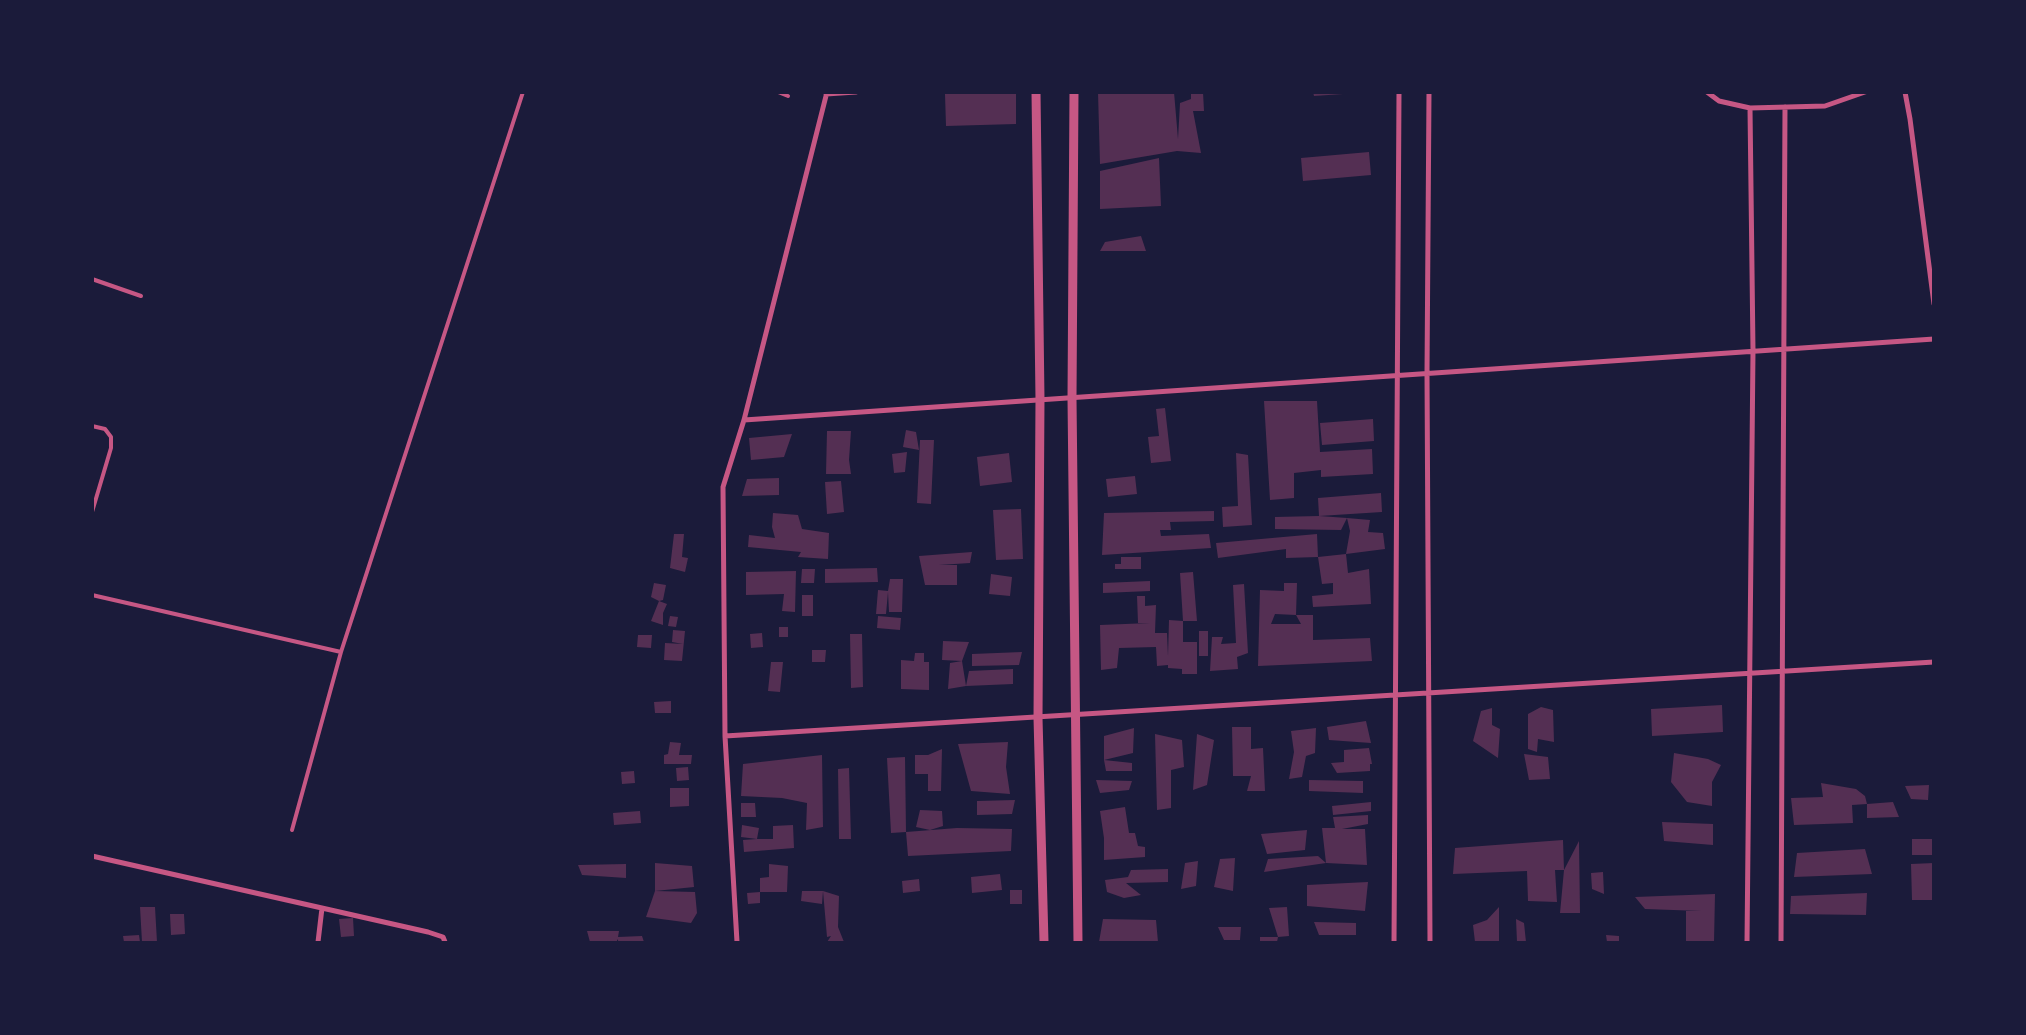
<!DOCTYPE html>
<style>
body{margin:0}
#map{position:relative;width:2026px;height:1035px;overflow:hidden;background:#1b1b3a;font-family:Arial,sans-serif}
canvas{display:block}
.frame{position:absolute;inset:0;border:94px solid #1b1b3a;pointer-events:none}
</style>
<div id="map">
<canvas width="2026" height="1035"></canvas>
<div class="frame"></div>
</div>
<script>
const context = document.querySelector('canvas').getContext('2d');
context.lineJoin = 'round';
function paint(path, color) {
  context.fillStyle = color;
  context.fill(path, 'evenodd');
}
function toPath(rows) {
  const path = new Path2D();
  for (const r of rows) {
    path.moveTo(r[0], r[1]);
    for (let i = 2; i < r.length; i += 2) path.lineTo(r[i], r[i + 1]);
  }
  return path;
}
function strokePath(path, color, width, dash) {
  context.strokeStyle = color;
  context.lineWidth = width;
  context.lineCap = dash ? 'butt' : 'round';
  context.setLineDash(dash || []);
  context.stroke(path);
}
paint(toPath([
 [1098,92,1174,92,1178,139,1180,103,1191,99,1191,92,1203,92,1204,111,1193,111,1201,153,1177,151,1100,164],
 [1313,92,1343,92,1343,94,1314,96],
 [1016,93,1016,124,946,126,945,94],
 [1369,152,1371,175,1303,181,1301,158],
 [1159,158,1161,206,1100,209,1100,171],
 [1141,236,1146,251,1100,251,1105,242],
 [1264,401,1317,401,1320,452,1372,449,1373,474,1321,477,1321,470,1294,473,1294,498,1270,500],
 [1165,408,1171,461,1151,463,1148,437,1159,436,1156,409],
 [1373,419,1374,441,1322,445,1320,423],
 [906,430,916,432,919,450,903,447],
 [827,431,851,431,849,460,851,474,826,474],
 [792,434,784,457,751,460,749,438],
 [920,440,934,440,931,504,917,503],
 [907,452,905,472,894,473,892,454],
 [1009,453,1012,482,980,486,977,457],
 [1236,453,1248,455,1252,525,1223,527,1222,507,1238,506],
 [1135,476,1137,494,1108,497,1106,479],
 [779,478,779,495,742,496,747,479],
 [841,481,844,512,827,514,825,482],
 [1381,493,1382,512,1319,516,1318,498],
 [1021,509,1023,559,996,560,993,510],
 [1214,511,1214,521,1170,522,1171,530,1160,530,1161,536,1209,534,1211,548,1102,555,1104,513],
 [773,513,798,515,802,529,829,533,828,559,798,557,801,552,748,547,749,535,775,538,772,527],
 [1319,516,1347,518,1341,530,1275,529,1275,517],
 [1347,518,1370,520,1368,532,1383,533,1385,549,1346,554,1350,531],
 [674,534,684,534,682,557,688,558,685,572,670,568],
 [1317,534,1318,557,1286,558,1286,549,1218,558,1216,543],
 [972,552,970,563,939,565,957,565,957,585,925,585,919,556],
 [1346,554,1348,573,1369,569,1371,604,1313,607,1312,596,1333,594,1333,583,1322,584,1318,557],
 [1121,557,1141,557,1141,569,1115,569,1115,564,1121,564],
 [877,568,878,582,825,583,825,569],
 [802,569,815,569,814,583,801,583],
 [796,571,795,612,782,611,784,594,746,595,746,572],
 [1193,572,1197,621,1183,621,1183,642,1197,642,1197,674,1182,674,1182,669,1168,668,1168,665,1157,666,1156,647,1119,648,1117,668,1101,670,1100,625,1150,623,1138,623,1137,596,1145,596,1145,606,1156,605,1155,633,1167,633,1168,656,1169,620,1183,621,1180,573],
 [991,574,1012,577,1010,596,989,594],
 [890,579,903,579,902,612,889,612,888,592,886,614,876,614,878,590,888,591],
 [1150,581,1150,591,1103,593,1103,583],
 [654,583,666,585,663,600,659,601,651,597],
 [1284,583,1297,583,1296,615,1275,614,1271,624,1301,624,1296,615,1313,615,1313,640,1370,638,1372,661,1258,666,1260,590,1284,591],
 [1244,584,1248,653,1237,657,1238,669,1210,671,1212,637,1223,637,1221,644,1236,643,1233,585],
 [802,595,813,595,813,616,802,616],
 [659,601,667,604,663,613,663,625,651,621],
 [670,616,678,617,676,627,668,626],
 [878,616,901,618,900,630,877,628],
 [779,627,788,627,788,637,779,637],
 [673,630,685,631,682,661,664,660,665,643,683,644,672,642],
 [1199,631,1208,631,1208,656,1199,656],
 [762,633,763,647,751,648,750,634],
 [850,634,862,634,863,687,851,688],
 [638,635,652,635,651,648,637,647],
 [943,641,969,642,962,661,942,660],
 [812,650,826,650,825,662,812,662],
 [1022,652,1019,665,972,666,972,654],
 [915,653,924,653,924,662,929,662,929,690,901,689,901,660,914,661],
 [962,661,966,686,948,689,950,663],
 [771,662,783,662,780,692,768,691],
 [1013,669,1013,684,966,686,969,671],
 [671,701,671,713,655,713,654,702],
 [1722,705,1723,732,1652,736,1651,709],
 [1541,707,1553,710,1554,742,1538,739,1537,752,1528,749,1528,714],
 [1492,708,1492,725,1500,729,1498,758,1473,741,1481,711],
 [1366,721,1371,743,1329,740,1327,727],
 [1232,727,1251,727,1251,749,1263,748,1265,791,1247,791,1251,776,1233,776],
 [1134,728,1133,753,1104,760,1132,763,1132,771,1106,771,1104,760,1104,736],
 [1316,728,1315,753,1306,756,1302,777,1289,779,1294,752,1291,731],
 [1155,734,1182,740,1184,767,1171,770,1171,808,1157,810],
 [1197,734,1214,740,1207,785,1193,790],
 [670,742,681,743,679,755,692,755,691,764,664,764,664,755,668,754],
 [1008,742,1006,767,1010,794,971,791,958,744],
 [1369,748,1372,764,1370,764,1370,771,1337,773,1331,763,1344,762,1344,750],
 [942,749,941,791,928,791,928,774,915,774,915,755,928,755],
 [1674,753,1708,759,1721,765,1712,782,1712,806,1687,802,1671,782],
 [1524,754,1548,757,1550,779,1529,780],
 [822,755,823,827,806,830,807,803,782,798,741,796,743,764],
 [905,757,906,832,891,833,887,758],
 [688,767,689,780,677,781,676,768],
 [849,768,851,839,839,839,838,769],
 [634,771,635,783,622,784,621,772],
 [1096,780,1132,781,1129,790,1100,793],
 [1309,780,1363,781,1363,793,1309,791],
 [1821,783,1856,789,1865,796,1867,804,1852,805,1853,823,1794,825,1791,798,1823,797],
 [1929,785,1928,800,1911,799,1905,786],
 [670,788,689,788,689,806,670,807],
 [1015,800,1012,814,977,815,977,801],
 [1371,802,1371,811,1333,815,1332,806],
 [1893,802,1899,817,1867,818,1867,804],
 [741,803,755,803,756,817,741,817],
 [1125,807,1129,833,1135,833,1138,846,1145,847,1145,857,1104,860,1104,838,1100,811],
 [920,810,942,811,943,826,930,830,916,827],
 [640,811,641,823,614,825,613,813],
 [1368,815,1368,824,1342,829,1365,829,1367,865,1326,863,1264,872,1268,859,1318,856,1326,863,1322,828,1335,828,1333,817],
 [1662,822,1713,824,1713,845,1664,841],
 [742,825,759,828,757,839,773,839,773,826,793,825,794,848,744,852,743,840,757,839,741,837],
 [957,828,1012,829,1011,851,908,856,906,832],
 [1307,830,1305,850,1267,854,1261,834],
 [1912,839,1934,839,1934,855,1912,855],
 [1563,840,1564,870,1555,870,1557,902,1528,901,1527,871,1453,874,1455,848],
 [1579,841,1580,913,1560,913,1564,870],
 [1865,849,1872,874,1794,877,1797,853],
 [1235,858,1233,891,1214,887,1220,859],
 [1198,861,1196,886,1181,889,1185,863],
 [655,863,692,866,694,887,655,891,695,892,697,913,691,923,646,917,655,891],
 [1934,863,1934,900,1912,900,1911,864],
 [626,864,626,878,582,875,578,865],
 [769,864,788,866,787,892,760,892,760,878,769,877],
 [1168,869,1168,882,1126,883,1141,895,1124,898,1107,892,1105,880,1128,877,1131,870],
 [1603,872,1604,894,1592,889,1591,873],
 [1000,874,1002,890,972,893,971,877],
 [919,879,920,891,903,893,902,881],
 [1368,882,1365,911,1307,906,1307,885],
 [1010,890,1022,890,1022,904,1010,904],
 [802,891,823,891,822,904,801,901],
 [823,891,839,896,838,927,844,942,827,942,831,936,827,937],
 [760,892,760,903,748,904,747,893],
 [1867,893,1866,915,1790,914,1791,896],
 [1715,894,1714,942,1686,942,1686,911,1701,911,1645,909,1635,897],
 [140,907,155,907,157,942,142,942],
 [1287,907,1289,936,1278,937,1269,908],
 [1499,907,1499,942,1475,942,1473,925,1487,920],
 [170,914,184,914,185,934,171,935],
 [353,918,354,936,341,937,339,919],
 [1103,919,1156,920,1158,942,1099,942],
 [1516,919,1524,923,1526,942,1517,942],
 [1314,922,1356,923,1356,935,1319,935],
 [1218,927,1241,927,1240,940,1224,940],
 [587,931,619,931,618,937,642,936,644,942,619,942,617,939,617,942,590,942],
 [139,935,140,942,124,942,123,936],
 [1606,935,1619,936,1619,942,1607,942],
 [1260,937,1278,937,1277,942,1260,942]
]), '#542f53');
strokePath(toPath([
 [778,92,788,96],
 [92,279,141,296],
 [92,426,105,429,111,437,111,448,92,512],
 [92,595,341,652],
 [292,830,341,652,523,92]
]), '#c65784', 4);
strokePath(toPath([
 [1429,92,1427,373,1430,942],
 [1707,92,1719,101,1750,108,1825,106,1865,92],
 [1905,92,1910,119,1934,304],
 [826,94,856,92],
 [744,420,1934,339],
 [725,736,1934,662],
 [92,856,428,932,443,937,445,942],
 [318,942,322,908],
 [737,942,725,736,723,487,744,420,827,92],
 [1394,942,1399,92],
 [1747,942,1753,351,1750,108],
 [1781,942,1785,107]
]), '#c65784', 5);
strokePath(toPath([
 [1036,92,1040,399,1038,718,1044,942],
 [1074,92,1072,398,1078,942]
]), '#c65784', 9);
</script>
